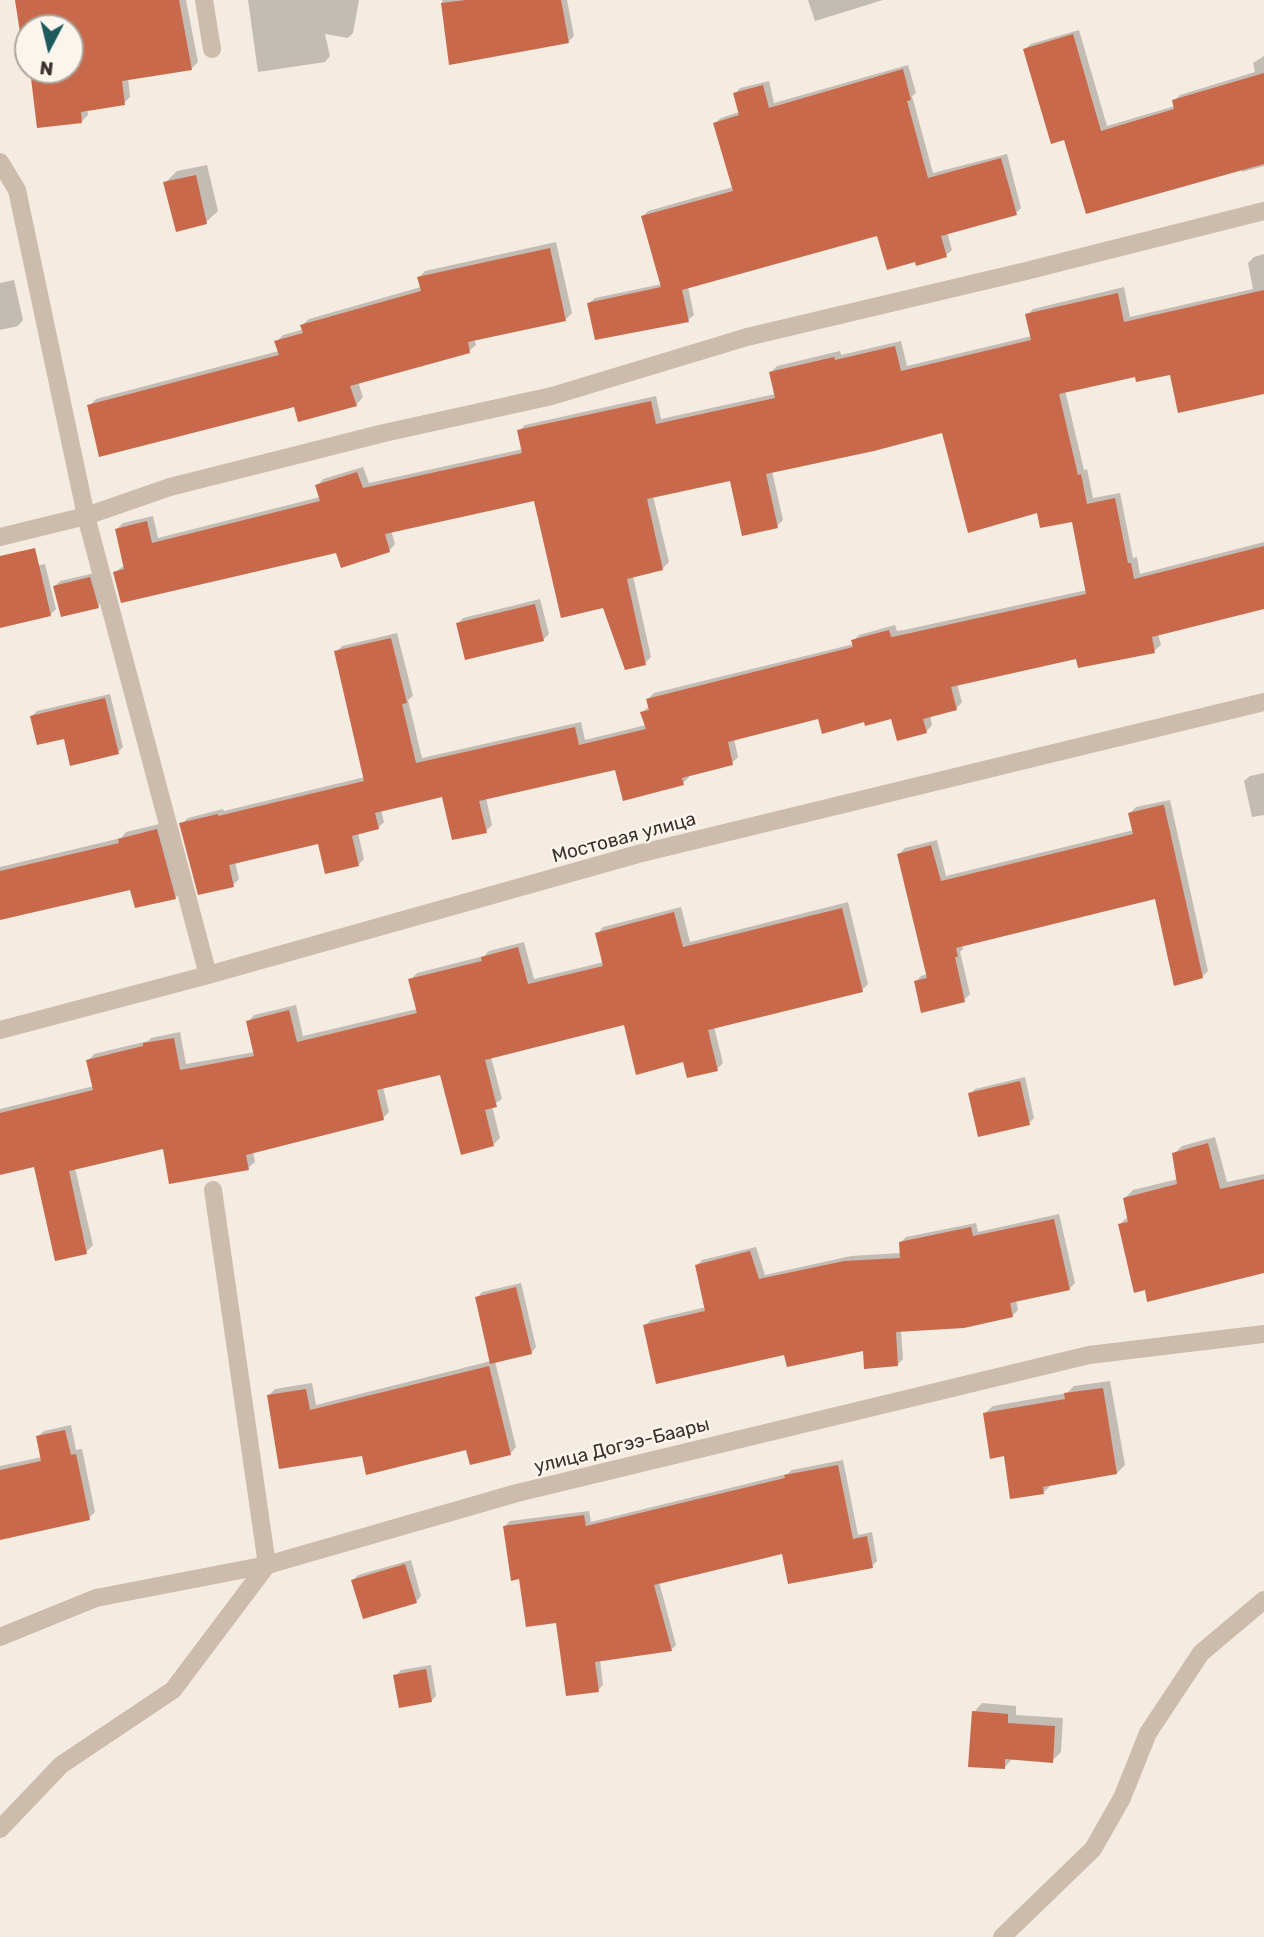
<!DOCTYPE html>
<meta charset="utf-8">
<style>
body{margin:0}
#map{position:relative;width:1264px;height:1937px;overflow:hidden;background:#f4ebe1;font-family:Rubik,sans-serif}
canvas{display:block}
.north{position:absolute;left:14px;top:14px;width:70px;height:70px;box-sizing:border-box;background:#fbf5ee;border:2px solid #aea6a0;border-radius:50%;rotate:187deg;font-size:19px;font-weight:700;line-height:28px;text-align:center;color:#3b302b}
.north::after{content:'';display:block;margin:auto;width:24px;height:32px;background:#1f5a5e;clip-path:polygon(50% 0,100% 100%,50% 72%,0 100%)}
</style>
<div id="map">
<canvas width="1264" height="1937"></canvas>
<div class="north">N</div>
</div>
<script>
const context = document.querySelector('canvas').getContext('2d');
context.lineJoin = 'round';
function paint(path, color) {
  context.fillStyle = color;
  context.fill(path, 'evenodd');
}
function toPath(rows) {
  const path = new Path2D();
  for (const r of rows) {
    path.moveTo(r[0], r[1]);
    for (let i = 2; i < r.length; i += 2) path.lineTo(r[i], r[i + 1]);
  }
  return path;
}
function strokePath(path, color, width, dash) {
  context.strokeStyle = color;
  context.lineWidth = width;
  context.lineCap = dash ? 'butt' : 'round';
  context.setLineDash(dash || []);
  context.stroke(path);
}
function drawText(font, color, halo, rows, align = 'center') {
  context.font = font + ' Rubik,sans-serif';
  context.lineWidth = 5;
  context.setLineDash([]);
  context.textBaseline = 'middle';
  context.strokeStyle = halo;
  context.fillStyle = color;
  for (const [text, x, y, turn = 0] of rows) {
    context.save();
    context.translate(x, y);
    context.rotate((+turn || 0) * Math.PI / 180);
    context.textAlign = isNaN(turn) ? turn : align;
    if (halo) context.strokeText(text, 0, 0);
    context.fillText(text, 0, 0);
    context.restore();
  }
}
paint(toPath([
 [17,0,186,0,198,62,192,68,128,78,130,97,124,103,87,109,88,115,82,121,32,70,70,70,70,28,28,28,28,50],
 [248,0,359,0,353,33,348,38,325,34,330,56,325,62,258,72],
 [442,0,567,0,574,36,569,41,450,63],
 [808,0,883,0,815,21],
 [1079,30,1107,126,1175,106,1174,101,1180,95,1255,72,1253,63,1264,56,1264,166,1242,172,1241,168,1065,138,1025,49,1031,44],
 [908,65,916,93,912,96,933,173,1007,154,1021,208,1016,213,947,232,952,250,946,255,879,234,688,287,694,315,688,320,589,303,595,298,662,284,643,216,648,211,733,187,715,123,721,118,739,112,735,94,740,88,769,81,774,103],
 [207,165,218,211,206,222,165,183,177,171],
 [556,242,572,313,565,320,474,339,476,345,469,351,358,382,363,397,357,404,300,420,295,405,89,406,96,399,279,351,276,342,283,335,304,329,302,325,309,319,421,287,419,277,425,271],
 [1264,254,1264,393,1171,372,1136,375,1065,390,1084,470,1087,469,1093,498,1120,493,1133,558,1137,557,1140,574,1264,542,1264,607,1158,634,1161,645,1154,651,1078,657,957,684,962,702,956,709,930,715,932,725,926,732,892,717,865,720,819,717,734,739,738,757,732,763,689,774,689,777,683,783,616,768,486,798,492,825,486,831,444,795,381,810,384,822,378,828,358,833,364,859,358,865,319,842,235,862,239,879,233,885,181,824,188,818,223,809,224,811,365,777,336,652,342,646,397,633,413,696,408,700,422,758,581,722,585,740,646,725,642,712,650,706,648,699,654,693,854,644,853,641,859,635,895,625,897,631,904,630,1087,590,1073,520,1038,511,943,431,772,471,783,520,777,526,732,479,653,496,669,562,663,568,633,576,651,657,645,663,535,499,391,530,395,544,389,551,337,550,115,572,125,565,117,529,123,523,153,516,158,538,320,497,317,486,323,479,363,467,369,483,523,449,519,431,525,425,656,396,661,419,775,394,771,372,777,366,840,351,841,355,901,341,907,366,1032,336,1027,315,1033,309,1124,287,1130,317,1253,289,1248,263,1254,257],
 [14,280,23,320,18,326,0,330,0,283],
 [45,564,56,609,50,615,0,627,0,575],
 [95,573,103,601,98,606,55,586,60,581],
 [540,599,549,634,544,639,466,658,458,623,463,618],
 [110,694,123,747,118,752,65,737,32,716,37,711],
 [1264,773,1264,815,1252,817,1244,781,1250,776],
 [1170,800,1208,971,1202,977,1156,897,962,945,963,949,960,952,970,994,964,1000,915,982,921,976,927,974,899,854,905,848,937,840,946,876,1134,830,1130,813,1136,807],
 [164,823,182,891,175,898,132,887,0,919,0,867,121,838,126,832],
 [848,902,868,984,862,990,714,1027,723,1063,717,1069,684,1060,625,1023,491,1057,502,1099,492,1106,500,1138,494,1144,441,1073,383,1087,389,1112,383,1118,253,1152,255,1162,248,1168,164,1147,75,1168,93,1245,86,1252,35,1165,0,1173,0,1109,94,1086,88,1061,94,1054,148,1041,151,1038,180,1032,186,1064,255,1052,248,1022,254,1015,296,1005,303,1036,417,1009,410,980,417,973,484,956,489,951,524,942,534,979,604,962,597,934,603,927,681,907,690,942],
 [1025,1077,1034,1118,1029,1123,970,1094,975,1089],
 [1215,1137,1227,1182,1264,1174,1264,1238,1146,1288,1120,1224,1129,1216,1125,1198,1133,1190,1178,1179,1174,1154,1182,1146],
 [1059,1214,1075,1283,1069,1289,1016,1300,1018,1310,1012,1316,901,1330,903,1359,897,1365,865,1348,785,1353,645,1325,651,1320,706,1307,697,1265,702,1260,756,1247,765,1275,851,1256,901,1253,900,1243,906,1237,976,1223,978,1232],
 [521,1283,536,1347,531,1353,495,1361,516,1447,510,1454,467,1448,363,1454,268,1396,275,1389,312,1383,316,1405,491,1361,477,1298,482,1292],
 [1110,1381,1125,1465,1117,1473,1051,1485,1043,1493,985,1413,993,1406,1067,1393,1074,1386],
 [71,1425,76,1450,82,1449,95,1512,89,1518,0,1539,0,1466,42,1457,37,1437,44,1431],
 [843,1460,858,1535,872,1532,877,1561,872,1566,783,1552,659,1582,676,1645,671,1650,600,1660,603,1685,598,1690,557,1621,521,1577,505,1526,510,1521,589,1511,591,1522,787,1474,792,1470],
 [411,1560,421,1596,416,1602,353,1580,358,1575],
 [431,1665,436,1696,431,1701,395,1676,401,1670],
 [982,1703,1016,1706,1016,1715,1063,1718,1061,1752,1052,1761,1013,1758,1004,1768,974,1712]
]), '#0003');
paint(toPath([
 [15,0,179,0,192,70,122,81,125,105,81,112,82,123,37,128,30,70,70,70,70,28,28,28,28,54,28,51,23,52],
 [466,0,561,0,569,43,449,65,441,3],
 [1073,34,1101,131,1174,109,1172,100,1264,73,1264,164,1086,214,1064,140,1051,144,1023,49],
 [903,69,911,100,907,101,928,178,1001,158,1017,215,941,236,947,257,916,266,915,262,887,270,877,236,682,290,689,322,595,340,587,303,661,287,641,216,733,191,713,123,739,115,733,93,763,85,769,108],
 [196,175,207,224,176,232,163,182],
 [550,248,566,321,468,342,470,353,350,386,357,406,298,422,294,407,99,457,87,405,279,355,274,341,303,333,300,325,421,291,417,277],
 [1264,290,1264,394,1178,413,1170,375,1136,382,1135,377,1059,394,1078,475,1081,474,1087,504,1115,498,1128,563,1131,563,1134,579,1264,546,1264,609,1152,637,1155,653,1078,668,1076,659,951,687,957,710,923,719,927,733,897,741,891,719,865,726,864,722,822,734,818,719,728,742,733,765,682,778,684,785,623,801,615,770,479,801,487,833,452,840,442,797,375,813,379,829,352,836,359,866,325,874,318,844,229,865,234,887,198,895,179,823,218,814,218,816,364,781,334,651,391,638,407,703,402,704,416,763,575,727,579,745,646,729,640,712,649,710,646,699,853,647,851,640,889,630,891,637,897,636,1086,594,1072,522,1040,528,1037,513,968,533,942,433,874,451,766,474,778,528,742,536,730,481,647,499,663,570,627,579,646,665,625,670,603,608,561,618,534,501,385,534,390,552,341,568,336,553,121,603,113,572,124,569,115,529,147,521,152,543,320,501,315,485,357,472,363,488,522,453,517,430,651,401,656,424,775,398,769,372,834,357,835,360,895,346,901,371,1031,340,1025,314,1118,293,1124,322],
 [35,548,51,616,0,628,0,556],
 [90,577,99,608,61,617,53,586],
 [535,604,544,641,465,660,456,623],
 [105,698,119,754,70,766,64,739,37,745,30,716],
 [1162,805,1164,805,1203,978,1174,986,1155,899,956,948,958,957,955,957,965,1002,921,1013,914,981,927,978,897,854,931,845,941,881,1133,834,1128,813],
 [157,829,176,899,135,908,130,890,0,920,0,871,119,843,118,839],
 [842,908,863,992,708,1030,718,1071,687,1078,683,1062,636,1075,624,1025,485,1060,497,1107,485,1110,494,1146,461,1155,440,1075,377,1090,384,1120,246,1155,249,1170,169,1184,163,1149,69,1171,87,1254,55,1261,34,1167,0,1175,0,1113,93,1090,86,1060,143,1046,143,1043,174,1038,180,1070,254,1056,246,1021,289,1010,297,1042,417,1013,408,979,482,961,481,957,518,947,528,984,603,966,595,933,674,912,683,947],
 [1020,1081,1030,1125,978,1137,968,1093],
 [1208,1143,1220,1189,1264,1179,1264,1273,1147,1302,1145,1290,1134,1293,1118,1224,1128,1222,1123,1198,1177,1184,1172,1153],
 [1054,1219,1070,1290,1010,1303,1013,1317,964,1328,896,1332,898,1366,864,1369,863,1351,787,1367,784,1355,656,1384,643,1325,705,1311,695,1265,750,1251,759,1279,844,1261,900,1258,899,1242,971,1227,973,1236],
 [516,1287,532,1354,490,1364,475,1297],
 [489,1366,511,1455,470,1465,466,1450,366,1475,362,1456,279,1469,267,1395,306,1389,310,1410],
 [1103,1388,1117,1474,1043,1487,1044,1494,1010,1499,1004,1456,990,1459,983,1413,1065,1399,1064,1393],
 [65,1430,71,1455,76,1454,90,1520,0,1540,0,1470,41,1461,36,1436],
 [838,1465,853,1539,867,1536,873,1568,788,1584,782,1554,654,1585,672,1651,595,1662,599,1692,566,1696,556,1623,526,1627,519,1579,511,1581,503,1526,584,1515,586,1526,785,1478,784,1475],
 [405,1564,417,1603,363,1619,351,1580],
 [426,1669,432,1702,399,1708,393,1675],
 [972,1711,1008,1714,1008,1723,1055,1726,1053,1763,1005,1759,1005,1769,968,1767]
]), '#c8694b');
strokePath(toPath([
 [204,0,212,49],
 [0,1829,61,1765,173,1690,267,1565,213,1190],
 [1002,1937,1093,1849,1122,1798,1148,1733,1201,1653,1264,1600]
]), '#cdbbac', 18);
strokePath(toPath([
 [0,162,17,190,86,516,208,975],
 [0,537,86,516,170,487,384,433,552,396,747,337,1026,271,1264,211],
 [0,1030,208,975,638,854,1264,702],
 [0,1637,96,1598,267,1565,517,1493,1089,1355,1264,1334]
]), '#cdbbac', 18);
drawText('19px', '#3b302b', '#fbf5ee', [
 ["Мостовая улица",624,838,-15],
 ["улица Догээ-Баары",622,1446,-14]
]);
</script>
